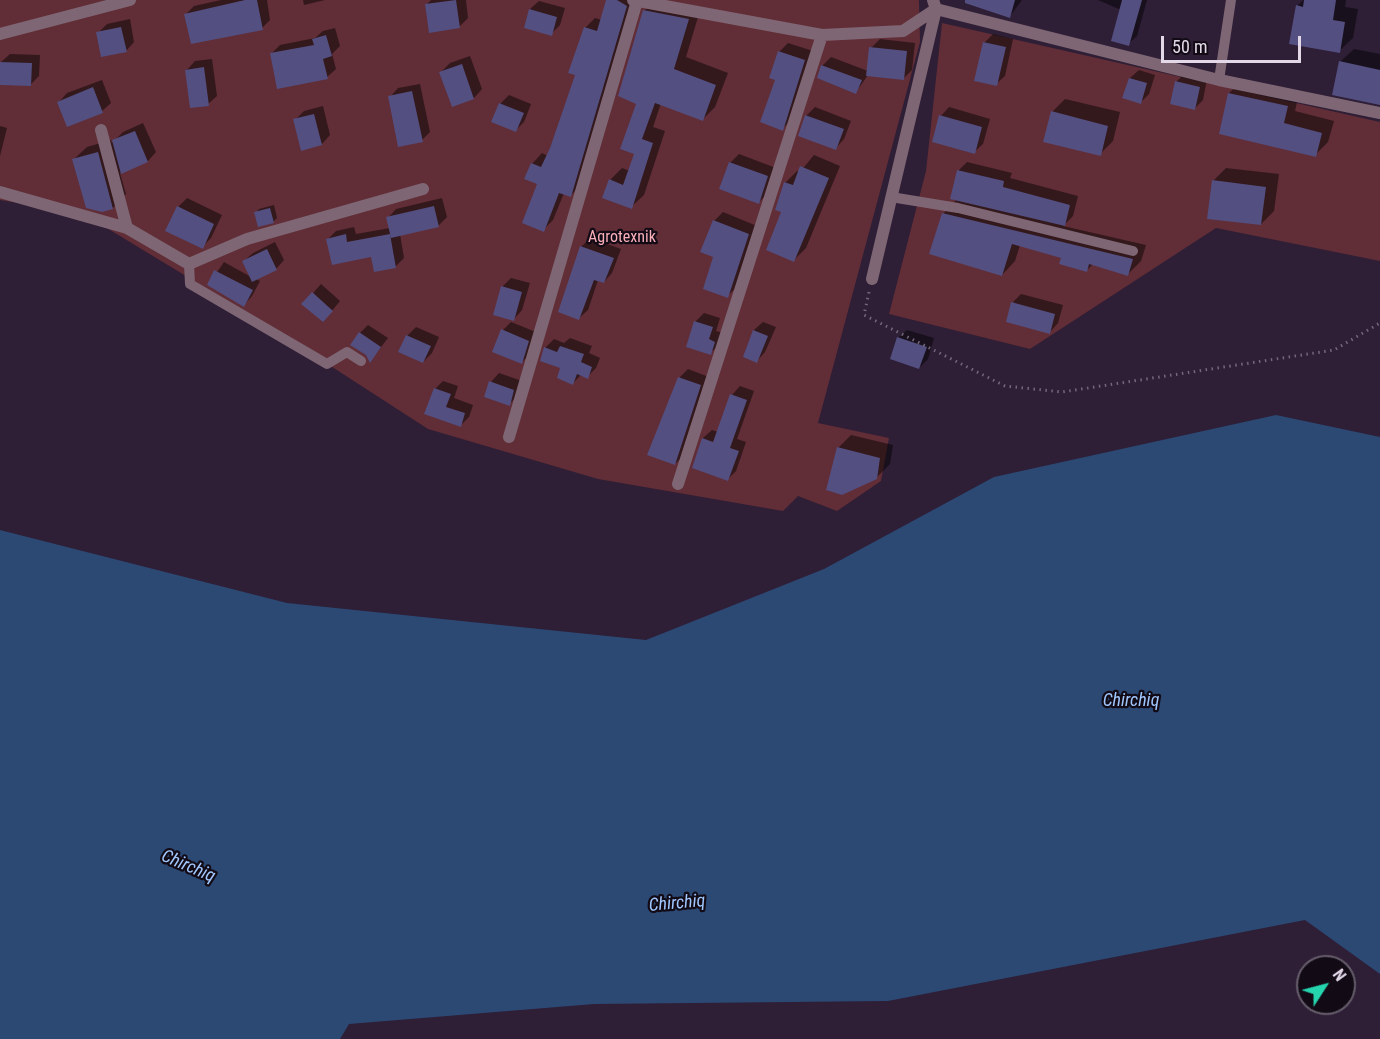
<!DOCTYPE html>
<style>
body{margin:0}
#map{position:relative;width:1380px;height:1039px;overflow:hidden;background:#2e1e36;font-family:"Roboto Condensed",sans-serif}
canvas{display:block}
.north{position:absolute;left:1296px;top:955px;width:60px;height:60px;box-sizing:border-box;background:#120b16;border:2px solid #655d6a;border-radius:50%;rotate:54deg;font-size:16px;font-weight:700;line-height:24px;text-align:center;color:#e2d8e8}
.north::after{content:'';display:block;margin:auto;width:21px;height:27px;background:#24d5ae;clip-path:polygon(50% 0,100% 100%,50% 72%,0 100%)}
.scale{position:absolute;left:1161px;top:36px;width:140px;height:27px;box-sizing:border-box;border:3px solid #e2d8e8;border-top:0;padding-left:8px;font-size:18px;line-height:21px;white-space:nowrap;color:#e2d8e8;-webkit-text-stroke:4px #120b16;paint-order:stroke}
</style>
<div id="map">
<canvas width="1380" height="1039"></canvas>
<div class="north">N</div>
<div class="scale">50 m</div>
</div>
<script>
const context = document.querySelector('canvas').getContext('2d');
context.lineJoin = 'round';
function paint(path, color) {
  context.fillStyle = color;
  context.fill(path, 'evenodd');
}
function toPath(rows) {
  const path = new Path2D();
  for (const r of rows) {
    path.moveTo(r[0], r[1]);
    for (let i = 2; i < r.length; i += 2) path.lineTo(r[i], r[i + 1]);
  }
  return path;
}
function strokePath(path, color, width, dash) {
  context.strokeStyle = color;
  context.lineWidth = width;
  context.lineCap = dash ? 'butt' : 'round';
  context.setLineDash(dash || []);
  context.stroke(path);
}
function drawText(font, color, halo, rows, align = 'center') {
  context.font = font + ' "Roboto Condensed",sans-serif';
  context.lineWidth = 4.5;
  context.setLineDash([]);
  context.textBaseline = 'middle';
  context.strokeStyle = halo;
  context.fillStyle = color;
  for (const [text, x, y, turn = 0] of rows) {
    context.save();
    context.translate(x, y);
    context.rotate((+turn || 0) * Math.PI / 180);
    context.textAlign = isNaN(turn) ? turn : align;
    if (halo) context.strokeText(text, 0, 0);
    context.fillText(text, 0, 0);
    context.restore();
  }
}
paint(toPath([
 [0,0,919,0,920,42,818,423,889,438,881,481,837,511,798,496,783,511,598,479,428,429,275,330,82,213,0,200],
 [942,23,1380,122,1380,261,1216,228,1030,349,889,314,926,171]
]), '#612d36');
paint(toPath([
 [1276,415,1380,437,1380,974,1305,920,888,1001,594,1004,349,1024,340,1039,0,1039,0,530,287,603,646,640,824,569,994,477]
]), '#2c4974');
paint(toPath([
 [221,0,267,0,270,20,262,28,185,15,194,6],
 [303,0,325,0,304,5],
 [431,0,466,0,468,18,459,27,427,4],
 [608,0,635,0,580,186,570,196,564,193,553,220,543,230,539,183,532,164,542,153,548,156,577,74,585,28,595,18,602,20],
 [655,0,701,7,686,57,728,73,715,107,703,119,661,103,653,127,665,131,644,195,631,207,610,180,622,168,630,171,636,154,644,11],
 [965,0,1022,0,1010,16],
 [1098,0,1147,0,1137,36,1128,44,1121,10],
 [1303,0,1346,0,1345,7,1358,9,1353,38,1339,51,1297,6],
 [539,1,565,8,560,25,551,34,530,9],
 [130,19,134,42,126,51,98,33,107,24],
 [335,28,340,46,332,54,336,69,327,77,271,54,280,45,315,38,323,31],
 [993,34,1013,39,1005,76,996,84,984,43],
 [880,39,915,43,912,70,903,79,868,75,856,92,822,66,831,57,868,71,871,48],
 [788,43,813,51,791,120,782,129,777,79,779,52],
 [1354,49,1380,54,1380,104,1340,62],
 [10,54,40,55,39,76,30,85,1,62],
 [470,56,482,89,474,98,441,72,450,63],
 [212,59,217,96,208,104,187,70,195,61],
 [1139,70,1155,75,1149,94,1140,103,1130,78],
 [1185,73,1207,79,1203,100,1194,109,1176,82],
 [102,80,111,103,102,111,68,125,59,102,67,93],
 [1242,81,1299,93,1295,111,1334,121,1328,142,1315,155,1229,93],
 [420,84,430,132,422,140,390,97,398,88],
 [509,95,531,104,524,122,516,130,500,104],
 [1065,99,1120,112,1113,141,1100,154,1052,112],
 [323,106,330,135,322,144,295,120,304,111],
 [815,107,851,121,844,139,836,148,806,116],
 [949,107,990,119,983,144,974,152,941,116],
 [143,123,156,152,148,161,120,173,126,194,113,208,73,160,87,147,111,140,112,143,123,132],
 [0,126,7,128,0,156],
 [739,154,776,168,767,194,759,202,730,163],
 [814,155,840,166,806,248,794,260,783,212,785,183,797,171,800,172],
 [967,162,1012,173,1010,178,1078,196,1073,216,1063,226,1146,245,1141,261,1128,274,1093,264,1087,270,1063,257,1020,245,1015,261,1002,275,943,214,957,199,952,198,959,170],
 [1226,168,1279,174,1274,211,1261,224,1213,181],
 [187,198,222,215,211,238,202,247,178,207],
 [442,198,447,217,438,226,400,234,404,258,395,267,372,255,328,239,336,231,354,227,356,234,390,228,388,218,396,209],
 [274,205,277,218,273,222,256,213,259,209],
 [723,212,757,226,736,288,727,296,715,256,714,221],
 [590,238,621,249,612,273,604,282,598,280,588,310,579,318,560,311,581,247],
 [275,242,284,260,276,269,256,279,260,281,252,296,244,305,209,284,224,262,251,277,244,261,253,253],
 [511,278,530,283,522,310,514,319,495,314,503,286],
 [321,284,340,301,331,312,313,293],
 [1021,294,1063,305,1058,323,1050,332,1013,302],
 [704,313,720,318,716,331,723,333,719,345,710,353,695,322],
 [511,322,536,332,530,354,521,363,503,330],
 [763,322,776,327,765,352,757,361,745,356,754,330],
 [368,325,388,338,371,360,360,333],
 [416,327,439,337,432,353,423,362,400,351,407,336],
 [907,330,934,338,928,359,919,368,898,338],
 [570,338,592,346,589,353,600,358,596,368,587,377,581,375,573,383,545,348,554,339,564,343],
 [688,369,709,377,684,455,675,464,679,378],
 [499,373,522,381,518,396,509,404,486,396,491,382],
 [443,381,458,386,454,398,473,405,469,417,460,426,426,413,435,389],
 [740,386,754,391,737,439,746,442,736,471,728,479,694,467,703,438,712,430,718,432,732,395],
 [851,435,893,445,890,464,876,478,838,448]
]), '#0007');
paint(toPath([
 [245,0,257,0,263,30,191,44,184,14],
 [456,0,460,28,429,33,425,4],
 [606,0,617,0,627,6,571,197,559,193,544,232,522,223,537,184,524,179,531,163,541,167,550,148,575,75,568,73,584,27,597,31],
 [965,0,1015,0,1010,18,965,3],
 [1122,0,1142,0,1129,46,1111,41],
 [1304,0,1336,0,1333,20,1345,22,1340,53,1289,44,1296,5,1303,7],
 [529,9,557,17,552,36,524,28],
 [643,10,689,19,674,69,716,85,703,121,655,103,642,139,653,143,632,209,602,198,609,179,623,185,634,154,620,149,636,104,618,96],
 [121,27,127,52,101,57,96,32],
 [326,35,332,56,323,59,328,79,277,89,270,53,314,45,312,39],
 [983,42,1006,47,997,86,974,81],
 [869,47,907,51,904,80,866,76],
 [778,51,805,60,783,131,760,122,775,80,769,78],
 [1339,61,1380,70,1380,105,1332,95],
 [0,62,32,63,31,86,0,85],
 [462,64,474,99,452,107,439,72],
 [821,65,862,80,856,94,817,78],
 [204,67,209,106,190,108,185,70],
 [1129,78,1147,83,1141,104,1122,98],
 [1175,81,1200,87,1195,110,1170,104],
 [93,87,103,113,67,127,57,102],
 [412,91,423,142,398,147,388,96],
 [1228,93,1288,106,1284,123,1322,133,1316,157,1219,134],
 [499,103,524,113,516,132,491,122],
 [1051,111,1108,126,1101,156,1043,142],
 [314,114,322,145,301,151,293,119],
 [805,115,844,129,836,150,798,136],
 [939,115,982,127,975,154,932,142],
 [135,131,148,162,121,174,112,140],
 [98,152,113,209,102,212,86,208,72,159],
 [729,162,768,176,759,204,719,189],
 [800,166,829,178,794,262,766,250,781,212,775,210,784,182,793,185],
 [957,170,1004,181,1003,187,1070,205,1065,226,950,199],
 [1212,180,1266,187,1261,225,1207,219],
 [177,206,214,224,203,249,165,231],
 [434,206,439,227,391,238,386,217],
 [270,208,274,223,258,227,254,212],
 [942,213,1133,259,1128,276,1089,264,1087,272,1059,264,1061,258,1012,244,1002,276,929,254],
 [713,220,749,234,728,298,703,289,713,257,700,252],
 [346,234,347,242,390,234,396,268,374,272,371,257,332,265,326,239],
 [580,246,614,258,604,283,594,280,579,320,558,312],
 [267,249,277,270,252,282,242,261],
 [214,270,253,290,244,307,207,285],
 [501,286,522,292,514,321,493,315],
 [312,292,333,311,323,322,301,304],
 [1011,302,1055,314,1050,334,1006,322],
 [694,321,713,327,709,339,715,342,711,355,686,347],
 [501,329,529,341,522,364,492,352],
 [753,330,768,336,757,363,743,357],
 [359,332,381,347,370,363,366,355,350,345],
 [406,335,431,346,423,363,398,352],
 [897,337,927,347,919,369,890,359],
 [560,346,584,354,581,362,592,367,588,379,577,374,573,385,557,378,560,368,540,361,544,347,557,352],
 [678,377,701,385,675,465,647,455],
 [489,381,514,390,510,406,484,397],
 [434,388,451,394,446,407,465,413,461,427,424,414],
 [730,394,747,400,730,448,739,451,728,481,692,468,702,438,713,442],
 [837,447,880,458,877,479,842,495,826,490]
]), '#534f80');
strokePath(toPath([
 [869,292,864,315,1005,386,1062,392,1334,350,1380,323]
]), '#74677b', 3, [1.5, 4.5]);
strokePath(toPath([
 [1219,80,1231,0],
 [891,197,958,208,1133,251],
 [189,264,190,284,327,364,347,352,361,361]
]), '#7e6674', 10);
strokePath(toPath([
 [633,0,822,35,903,31,936,9],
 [936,9,1219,80,1380,113],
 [0,34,130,0],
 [101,130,127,228],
 [0,192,127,228,189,264,247,239,423,189],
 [872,279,936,9,933,0],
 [509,437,637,1],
 [678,484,822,35]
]), '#7e6674', 12);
drawText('16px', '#f8adb7', '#120b16', [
 ["Agrotexnik",622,238]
]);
drawText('italic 18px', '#a1c7fe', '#120b16', [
 ["Chirchiq",1131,701],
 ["Chirchiq",188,867,23],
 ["Chirchiq",677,904,-5]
]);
</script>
